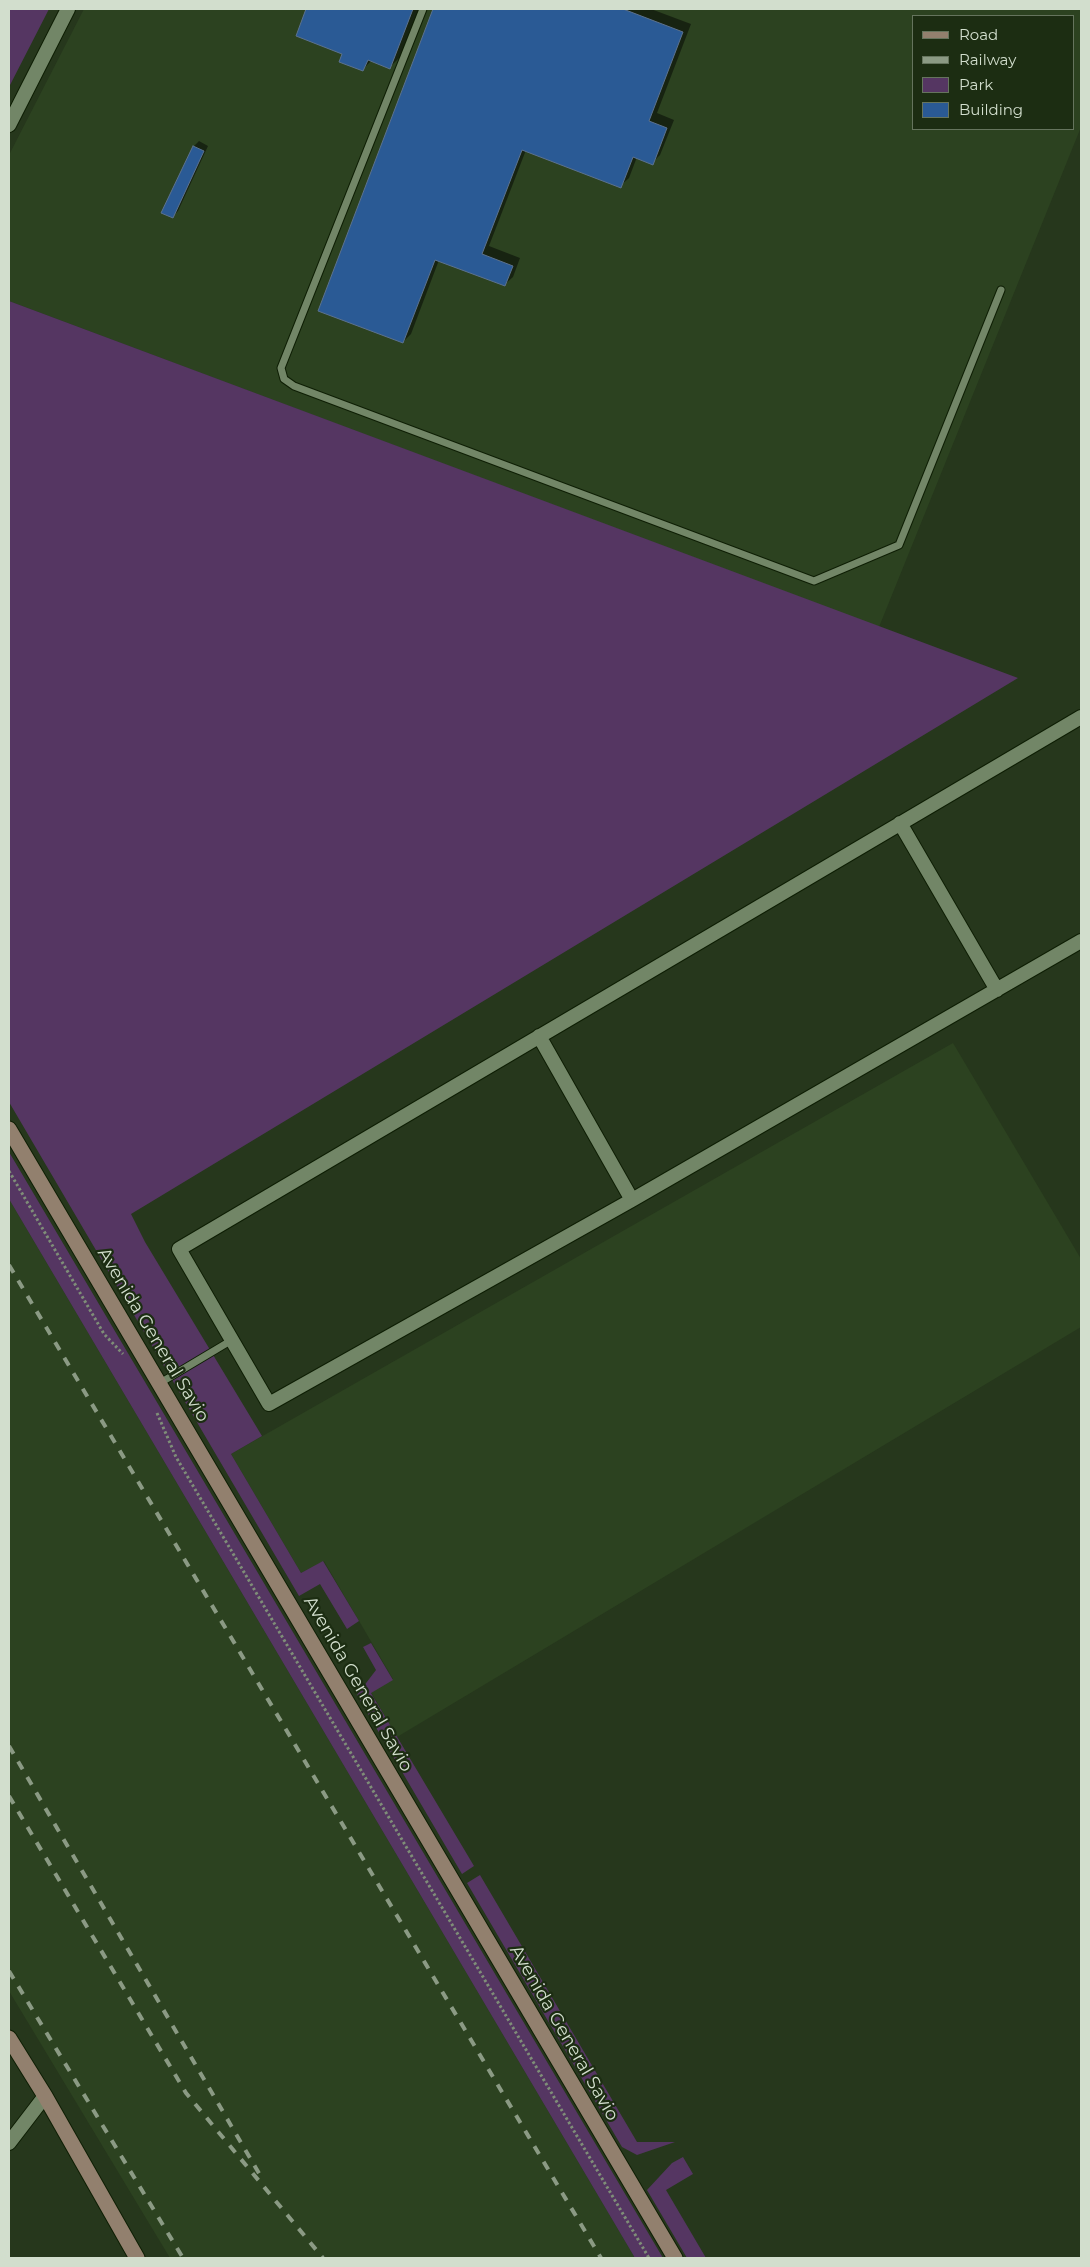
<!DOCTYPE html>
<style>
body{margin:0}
#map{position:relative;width:1090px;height:2267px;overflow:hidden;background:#26371c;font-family:Montserrat,sans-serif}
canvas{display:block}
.frame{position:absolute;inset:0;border:10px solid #d2decd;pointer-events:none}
.legend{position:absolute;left:912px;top:15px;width:162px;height:115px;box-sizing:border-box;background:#1c2d12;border:1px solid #65745d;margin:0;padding:6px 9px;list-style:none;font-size:15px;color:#d2decd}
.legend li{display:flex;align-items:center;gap:10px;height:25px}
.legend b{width:25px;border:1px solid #65745d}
</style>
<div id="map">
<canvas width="1090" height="2267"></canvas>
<div class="frame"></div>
<ul class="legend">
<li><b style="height:6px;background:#92806e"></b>Road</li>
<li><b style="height:6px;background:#8b9a84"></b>Railway</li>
<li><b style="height:14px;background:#553662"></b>Park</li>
<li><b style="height:14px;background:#2a5a95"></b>Building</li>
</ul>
</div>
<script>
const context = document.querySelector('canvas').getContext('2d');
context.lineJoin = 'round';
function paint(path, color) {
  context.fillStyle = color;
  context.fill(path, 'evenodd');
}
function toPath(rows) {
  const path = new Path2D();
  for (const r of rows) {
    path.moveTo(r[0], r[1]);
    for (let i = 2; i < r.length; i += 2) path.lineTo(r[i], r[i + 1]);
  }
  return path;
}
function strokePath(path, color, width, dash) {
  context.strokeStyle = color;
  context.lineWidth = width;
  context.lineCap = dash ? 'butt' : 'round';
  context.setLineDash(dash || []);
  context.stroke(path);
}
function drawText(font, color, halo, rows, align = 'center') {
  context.font = font + ' Montserrat,sans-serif';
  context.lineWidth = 4.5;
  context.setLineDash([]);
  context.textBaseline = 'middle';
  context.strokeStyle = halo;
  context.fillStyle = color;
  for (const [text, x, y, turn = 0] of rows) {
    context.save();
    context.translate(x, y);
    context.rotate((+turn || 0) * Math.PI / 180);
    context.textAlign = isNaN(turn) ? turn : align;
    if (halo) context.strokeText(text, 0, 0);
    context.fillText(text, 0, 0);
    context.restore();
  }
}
paint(toPath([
 [84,9,1081,9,1081,127,879,627,9,301,9,155],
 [914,16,1074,16,1074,129,914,129],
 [953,1043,1081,1259,1081,1327,397,1737,371,1692,393,1679,324,1561,301,1573,231,1454],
 [9,1199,635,2258,170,2258,9,1991]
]), '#2c4220');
paint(toPath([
 [9,9,49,9,9,87],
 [9,301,1018,678,131,1214,145,1242,262,1436,231,1454,301,1573,323,1561,359,1621,347,1629,320,1584,299,1596,9,1102],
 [9,1152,663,2258,635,2258,9,1199],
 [371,1643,393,1680,371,1693,474,1866,462,1874,357,1695,376,1670,363,1647],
 [480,1875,637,2142,675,2142,637,2155,622,2147,467,1883],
 [683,2157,693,2174,666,2190,706,2258,687,2258,647,2190,672,2163]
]), '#553662');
paint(toPath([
 [307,9,419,9,401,56,390,67,372,60,363,69,343,53,297,36],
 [435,9,651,9,691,24,657,113,674,120,660,155,652,163,637,157,629,178,620,186,526,150,489,246,520,258,513,277,504,285,439,260,411,334,403,342,320,310],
 [199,141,208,146,178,211,173,216,194,146]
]), '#0007');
const building = toPath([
 [306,9,413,9,390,69,368,60,363,71,339,62,342,54,296,36,306,9],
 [433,9,623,9,683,32,649,121,667,128,653,165,633,157,621,188,522,150,482,254,513,266,505,286,435,260,403,343,318,311,433,9],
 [193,146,204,151,173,218,161,213,193,146]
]);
paint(building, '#2a5a95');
strokePath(building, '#5c728e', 1);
const lane = toPath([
 [423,9,281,368,284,379,294,386,814,581,899,545,1001,290],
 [160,1383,232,1340]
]);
const street = toPath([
 [9,125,68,9],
 [1081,717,179,1249,269,1404,632,1200,1081,941],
 [900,823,997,990],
 [539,1036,632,1200],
 [9,2143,45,2096]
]);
const secondary = toPath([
 [9,1129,675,2258],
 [9,2038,45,2096,137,2258]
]);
strokePath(lane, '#0e1e04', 9);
strokePath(street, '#0e1e04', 16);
strokePath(secondary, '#0e1e04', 17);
strokePath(toPath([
 [9,1171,104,1334,123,1354],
 [157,1413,176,1457,649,2258]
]), '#7f8e78', 3, [2.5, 2.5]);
strokePath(lane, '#728667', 7);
strokePath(street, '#728667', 14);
strokePath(secondary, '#92806e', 15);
strokePath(toPath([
 [9,1265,601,2258],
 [9,1746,260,2175],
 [9,1796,186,2093,323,2258],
 [9,1971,183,2258]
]), '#8b9a84', 4, [9, 9]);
drawText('18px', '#d2decd', '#1c2d12', [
 ["Avenida General Savio",153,1335,59],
 ["Avenida General Savio",358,1684,60],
 ["Avenida General Savio",564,2033,60]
]);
</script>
